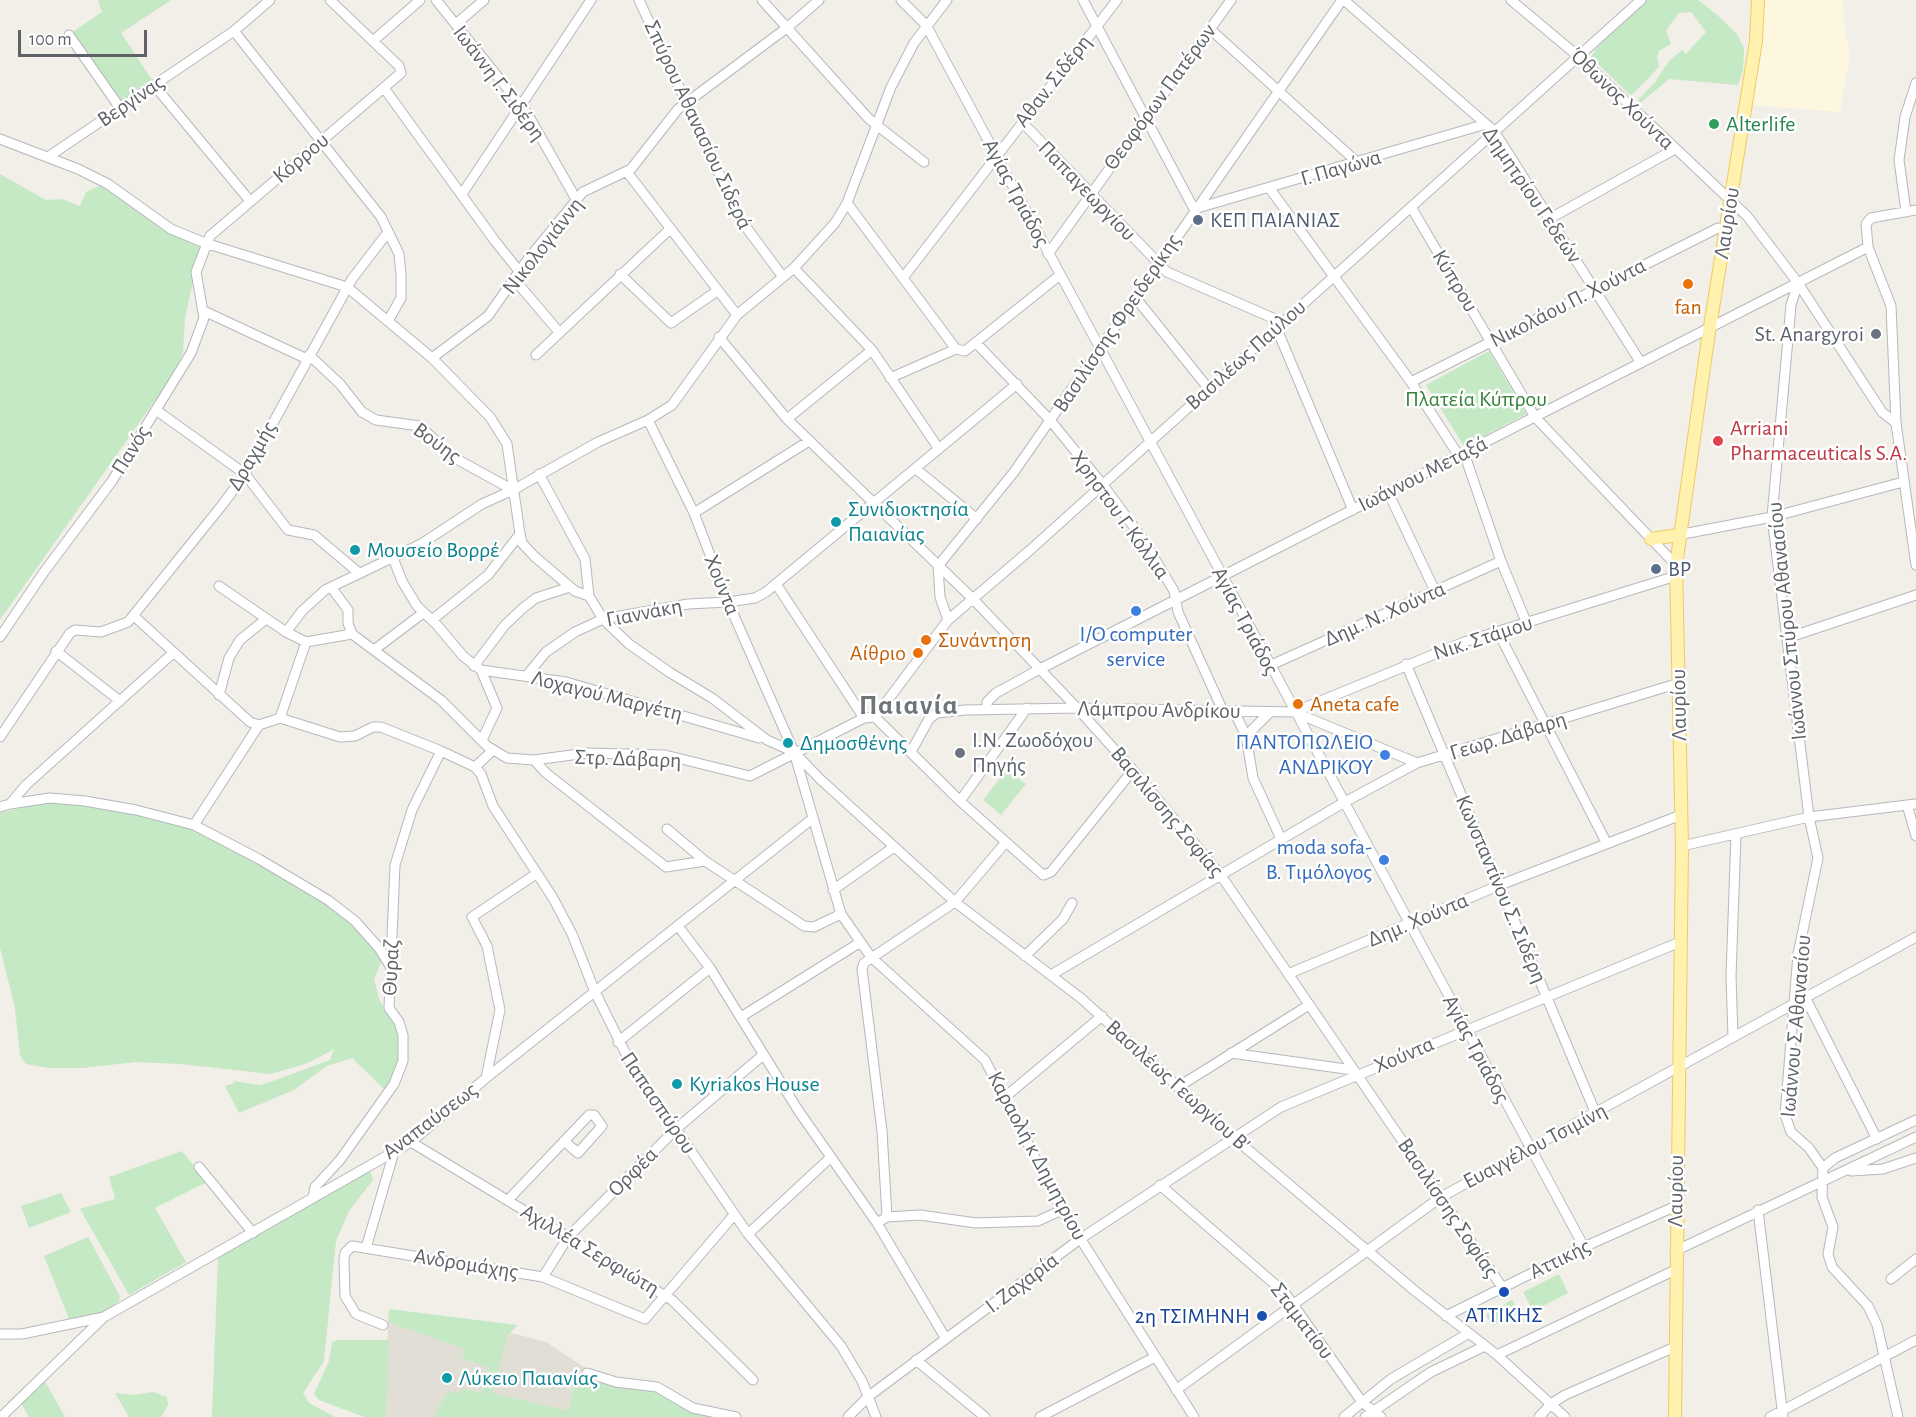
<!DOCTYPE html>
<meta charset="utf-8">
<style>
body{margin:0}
#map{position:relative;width:1916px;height:1417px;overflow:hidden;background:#f1efe8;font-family:"Alegreya Sans",sans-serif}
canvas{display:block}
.scale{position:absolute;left:18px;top:30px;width:129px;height:27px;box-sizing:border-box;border:3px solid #5f6368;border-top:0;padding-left:8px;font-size:18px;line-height:21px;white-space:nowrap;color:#5f6368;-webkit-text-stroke:4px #fff;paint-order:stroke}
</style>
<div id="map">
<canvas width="1916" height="1417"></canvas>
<div class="scale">100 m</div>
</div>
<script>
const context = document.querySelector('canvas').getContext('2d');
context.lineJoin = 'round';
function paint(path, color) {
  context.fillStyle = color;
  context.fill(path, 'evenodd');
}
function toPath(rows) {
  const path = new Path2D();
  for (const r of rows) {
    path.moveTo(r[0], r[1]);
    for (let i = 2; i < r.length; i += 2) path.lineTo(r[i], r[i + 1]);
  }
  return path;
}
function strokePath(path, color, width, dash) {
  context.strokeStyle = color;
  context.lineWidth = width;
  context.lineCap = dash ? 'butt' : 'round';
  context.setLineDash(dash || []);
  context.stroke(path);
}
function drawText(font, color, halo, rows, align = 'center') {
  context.font = font + ' "Alegreya Sans",sans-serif';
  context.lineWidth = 5;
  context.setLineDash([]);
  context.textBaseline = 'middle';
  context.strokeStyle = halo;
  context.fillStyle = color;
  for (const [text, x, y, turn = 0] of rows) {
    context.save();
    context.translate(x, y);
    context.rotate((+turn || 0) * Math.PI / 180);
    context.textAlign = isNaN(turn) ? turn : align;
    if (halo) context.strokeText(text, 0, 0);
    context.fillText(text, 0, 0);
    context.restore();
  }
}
paint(toPath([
 [1765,0,1843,0,1845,32,1850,53,1840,112,1751,105,1762,38]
]), '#fef7e0');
paint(toPath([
 [388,1322,464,1349,462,1358,490,1367,481,1393,463,1388,459,1395,448,1391,434,1417,386,1417],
 [512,1333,546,1342,587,1369,574,1384,569,1407,565,1410,491,1393,508,1336]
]), '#e1ded6');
paint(toPath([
 [98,0,171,0,121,33,152,80,121,103,71,33,102,12],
 [1645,0,1698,0,1716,14,1737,34,1744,48,1743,70,1738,85,1669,79,1638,105,1639,99,1655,82,1669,61,1682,50,1686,54,1706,32,1691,12,1679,13,1666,30,1671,44,1659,51,1657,58,1659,67,1631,96,1591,57,1598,46],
 [0,174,46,200,61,199,80,206,86,192,103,184,201,245,185,318,183,352,175,372,0,620],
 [1489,351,1526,414,1464,446,1426,385],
 [1007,769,1026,784,1001,815,983,800],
 [48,801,103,808,180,823,218,839,311,892,353,924,383,958,374,979,379,999,397,1030,401,1056,386,1091,352,1058,327,1066,294,1090,239,1113,225,1086,234,1083,233,1081,260,1085,273,1081,330,1060,334,1049,308,1063,271,1074,181,1064,136,1062,82,1068,49,1068,26,1064,20,1056,15,1008,0,948,0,813],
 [182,1151,207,1182,155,1208,186,1262,129,1295,80,1209,115,1199,109,1177],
 [370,1170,373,1180,349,1211,336,1241,324,1361,303,1393,309,1403,335,1417,212,1417,218,1257],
 [61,1193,71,1212,29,1228,21,1206],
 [88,1237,120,1296,119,1301,104,1312,70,1321,44,1256],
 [1559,1274,1568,1293,1533,1311,1523,1292],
 [1512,1300,1519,1312,1493,1326,1486,1315],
 [389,1309,517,1325,508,1336,492,1393,565,1410,569,1407,574,1384,582,1377,611,1384,648,1387,707,1413,707,1417,434,1417,448,1391,459,1394,462,1388,481,1393,490,1368,462,1358,464,1349,388,1322],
 [338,1340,389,1340,386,1417,364,1417,319,1400,314,1394,329,1361,332,1342],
 [44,1380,65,1417,29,1417,21,1403],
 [153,1392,167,1397,168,1405,161,1417,129,1417,115,1393,133,1395]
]), '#c5e8c5');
const minor = toPath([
 [436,0,527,113,576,199],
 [639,0,740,219,783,277],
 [762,0,869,119,924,162],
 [901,0,926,25,1584,1247],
 [1083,0,1194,209,1486,124],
 [1344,0,1494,131,1641,363],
 [1511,0,1579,57,1747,216,1798,283,1882,412,1896,423],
 [456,24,484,0],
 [1210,29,1358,163],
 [234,31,381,217,399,254,401,275,401,298,388,321],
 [69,35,120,108],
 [373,41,420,0],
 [154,85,250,201],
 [384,88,495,241,519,271],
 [1022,122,1167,272,1282,322],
 [0,139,78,169,108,184,171,229,205,243,347,287,432,358,490,417,507,444,520,534,488,575,432,620],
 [48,157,234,31,270,0],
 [627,172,737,315],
 [1270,189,1411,382,1459,456],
 [462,194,591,0],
 [847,203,956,349],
 [1411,207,1535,417,1676,565],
 [1916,210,1871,218,1866,224,1868,247,1891,306,1896,423,1916,565],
 [1906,212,1899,160,1905,117,1916,83],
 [1549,219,1675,149],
 [1048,254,1231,0],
 [794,268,872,350,939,449],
 [620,274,671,323,717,291],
 [903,278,1117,0],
 [514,279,559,332],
 [1798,283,1791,305,1772,517,1809,817,1818,858,1798,954,1785,1115,1791,1132,1809,1148,1823,1168,1822,1197,1833,1227,1828,1254,1832,1267,1868,1306,1877,1325,1898,1417],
 [1135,297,1208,388],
 [204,311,307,359],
 [1276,327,1353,510],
 [719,337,787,419,973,599,1077,708,1133,770,1220,874,1502,1287],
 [977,344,1050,420,1103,485,1142,538,1174,591,1178,612,1223,711],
 [309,355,340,384,362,412,376,420,420,426,453,457,513,490],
 [536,355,670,229],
 [432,358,488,316,528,259,583,192,631,169,678,109,788,27,819,0],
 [890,378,956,349,965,351,1060,275],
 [1411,382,1718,228,1725,229],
 [156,410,245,474,288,530,314,535,359,573],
 [787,419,872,350],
 [648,420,694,513,728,602,794,752,841,914,871,957,985,1060,1062,1210,1194,1417],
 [1464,453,1501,561,1527,624],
 [916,469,977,519],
 [539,474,585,559,589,596,603,619,629,644,669,672,712,698,767,740,794,752,820,779,955,902,1082,999,1233,1137,1415,1291,1497,1355,1565,1417],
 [1388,492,1435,591],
 [694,513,809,441],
 [520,534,522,543,534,556,575,591,589,596],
 [1678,535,1772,517,1903,482],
 [393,558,402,581,417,606,437,625,463,656,481,670,566,682,759,738],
 [776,584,864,718],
 [219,586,286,632,306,642,352,634,441,700,487,746,507,758,534,760,587,753,665,755,750,776,864,718,875,717],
 [331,587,348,610,348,623,352,634],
 [134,616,250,722,259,725,280,718,340,737,355,736,373,727,381,727,441,751,475,767,481,774,493,806,553,898,572,934,595,992,640,1082,676,1129,748,1234,841,1346,862,1381,876,1417],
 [948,620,940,597,938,566,1014,472,1342,0],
 [286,632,302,611,325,590,421,544,482,504,513,490,598,442,648,420,672,405,737,315,794,268,835,223,847,203,891,87,914,43,947,0],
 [1498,632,1606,842],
 [0,637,44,572,112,481,191,353,204,318,196,272,210,236,401,73,399,66,330,0],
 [1787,638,1916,595],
 [374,650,423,613],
 [56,651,120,701],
 [1406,664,1596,1114],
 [474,666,505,625,523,608,536,598,570,587],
 [1269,666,1501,561],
 [481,670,497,708,482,740],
 [527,675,546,652,575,632,603,619,688,604,728,602,755,598,766,592,1017,384],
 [219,695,229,658,240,640,266,619],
 [987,709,987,702,996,693,1040,669,1868,247],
 [1234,711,1246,736,1253,778,1281,839],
 [1294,712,1464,642,1676,576],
 [875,717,948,620,1029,551,1641,0],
 [875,717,960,801,1043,875,1051,872,1133,770],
 [280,718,306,642],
 [1246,736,1270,712],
 [0,737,70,633,75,630,101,632,128,622,223,504,245,474,352,279,388,232],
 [912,750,929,719,937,713,965,710,1077,708,1294,712,1417,763],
 [534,760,546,773,666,867,705,861],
 [475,767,493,750],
 [960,801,1027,708],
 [10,804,50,798,85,801,136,810,194,825,259,859,328,900,355,921,379,948,392,969],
 [1907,805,1916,836],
 [0,807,10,804,26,785,172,654],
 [194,825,259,725],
 [667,829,705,861,804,926,814,927,841,914],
 [1682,846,1809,817,1916,804],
 [833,890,894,847],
 [678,926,710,968,798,1110,877,1223,946,1339],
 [1025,956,1063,919,1072,903],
 [1288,974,1500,885,1681,815],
 [1051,975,1343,803,1417,763,1679,683],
 [1806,999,1877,1139],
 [741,1017,859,943],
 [1733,1037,1731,976,1736,835],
 [618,1042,710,968],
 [1231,1053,1353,1070],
 [486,1078,500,1010,487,946,472,917,536,874],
 [1178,1087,1309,1005],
 [1005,1097,1102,1016],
 [411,1142,672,1300,753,1380],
 [199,1167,253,1233],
 [1823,1168,1835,1158,1916,1120],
 [1851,1171,1883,1169,1916,1158],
 [1160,1185,1285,1293,1362,1402,1381,1417],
 [313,1198,315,1187,340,1160,394,1084,403,1061,403,1035,399,1022,389,1008,395,865,412,810,441,751],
 [508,1200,589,1115,594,1115,602,1126,578,1153,564,1141],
 [1758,1210,1783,1417],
 [887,1217,920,1215,976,1223,1038,1221,1062,1210],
 [877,1223,887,1217,882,1131,862,969,864,963,955,902,1006,842],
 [748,1234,830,1158],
 [366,1248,394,1152],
 [1675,1251,1916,1137],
 [543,1277,568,1237,676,1129,763,1055],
 [1891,1279,1916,1259],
 [1446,1316,1584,1247,1676,1206],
 [383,1325,356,1314,345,1296,344,1260,345,1253,352,1246,543,1277,645,1319,734,1215],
 [0,1334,22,1334,104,1317,411,1142,486,1078,812,819],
 [1497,1355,1675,1270],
 [916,1360,985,1417],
 [587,1373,616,1382,657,1387,693,1408,736,1417],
 [1176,1390,1441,1197,1916,937],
 [1,1417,104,1317],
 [848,1417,869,1396,1080,1239,1281,1107,1680,942],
 [1040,1417,1155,1357],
 [1344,1417,1391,1379,1469,1333],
 [1365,1417,1431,1372,1485,1346],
 [1539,1417,1551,1404,1565,1395,1675,1347],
 [1770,1417,1916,1340]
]);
const major = toPath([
 [1651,539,1678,535],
 [1675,1417,1682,846,1676,565,1708,339,1756,41,1758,0]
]);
strokePath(minor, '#b5b8bc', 11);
strokePath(major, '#f2c960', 14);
strokePath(minor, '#fff', 9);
strokePath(major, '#fff2af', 12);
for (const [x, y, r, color] of [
 [1714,124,6,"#2e9e5b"],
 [1198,220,6,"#5c6f8a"],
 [1688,284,6,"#e8710a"],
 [1876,334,6,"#6b7280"],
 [1718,441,6,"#e0444e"],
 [836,522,6,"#0f9aa8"],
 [355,550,6,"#0f9aa8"],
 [1656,569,6,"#5c6f8a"],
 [1136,611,6,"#3f7fe0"],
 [926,640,6,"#e8710a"],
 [918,653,6,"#e8710a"],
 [1298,704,6,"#e8710a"],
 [788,743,6,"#0f9aa8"],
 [960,753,6,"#6b7280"],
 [1385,755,6,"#3f7fe0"],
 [1384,860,6,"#3f7fe0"],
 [677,1084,6,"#0f9aa8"],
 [1504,1292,6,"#1a4fb4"],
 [1262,1316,6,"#1a4fb4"],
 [447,1378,6,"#0f9aa8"]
]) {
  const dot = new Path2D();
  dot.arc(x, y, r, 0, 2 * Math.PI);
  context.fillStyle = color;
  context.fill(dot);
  strokePath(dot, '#fff', 2);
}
drawText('22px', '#5f6368', '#fff', [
 ["Αθαν. Σιδέρη",1053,81,-52],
 ["Ιωάννη Γ. Σιδέρη",499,83,53],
 ["Θεοφόρων Πατέρων",1160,97,-54],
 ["Όθωνος Χούντα",1622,99,44],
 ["Βεργίνας",131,101,-34],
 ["Σπύρου Αθανασίου Σιδερά",698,125,65],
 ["Κόρρου",301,158,-40],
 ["Γ. Παγώνα",1341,168,-16],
 ["Παπαγεωργίου",1087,191,46],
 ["Αγίας Τριάδος",1016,193,62],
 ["Δημητρίου Γεδεών",1532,195,56],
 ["Λαυρίου",1727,223,-81],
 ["Νικολογιάννη",543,246,-52],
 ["Κύπρου",1455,281,59],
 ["Νικολάου Π. Χούντα",1568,303,-27],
 ["Βασιλίσσης Φρειδερίκης",1117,323,-56],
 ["Βασιλέως Παύλου",1246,355,-42],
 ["Βούης",437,443,36],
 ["Πανός",131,450,-58],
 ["Δραχμής",252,456,-60],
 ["Ιωάννου Μεταξά",1423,474,-27],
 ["Χρηστου Γ. Κόλλια",1120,515,54],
 ["Χούντα",722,585,68],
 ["Γιαννάκη",644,613,-11],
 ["Δημ. Ν. Χούντα",1385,614,-24],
 ["Αγίας Τριάδος",1245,621,62],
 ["Ιωάννου Σπύρου Αθανασίου",1787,621,-96],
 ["Νικ. Στάμου",1483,638,-18],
 ["Λοχαγού Μαργέτη",607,696,14],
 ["Λαυρίου",1679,705,-91],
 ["Λάμπρου Ανδρίκου",1159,710,1],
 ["Γεωρ. Δάβαρη",1508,736,-17],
 ["Στρ. Δάβαρη",628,759,2],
 ["Βασιλίσσης Σοφίας",1167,812,50],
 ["Κωνσταντίνου Σ. Σιδέρη",1501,889,67],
 ["Δημ. Χούντα",1418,920,-23],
 ["Θυραζ",391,968,-87],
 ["Ιωάννου Σ Αθανασίου",1796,1026,-85],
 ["Αγίας Τριάδος",1476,1049,62],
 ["Χούντα",1404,1055,-23],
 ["Βασιλέως Γεωργίου Β'",1178,1086,42],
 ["Παπασπύρου",658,1103,56],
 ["Αναπαύσεως",430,1121,-37],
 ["Ευαγγέλου Τσιμίνη",1535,1146,-28],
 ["Καραολή κ Δημητρίου",1037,1156,62],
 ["Ορφέα",633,1172,-45],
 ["Λαυρίου",1676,1191,-89],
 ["Βασιλίσσης Σοφίας",1448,1208,56],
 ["Αχιλλέα Σερφιώτη",590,1250,31],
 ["Αττικής",1560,1259,-26],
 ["Ανδρομάχης",466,1264,9],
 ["Ι. Ζαχαρία",1022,1283,-37],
 ["Σταματίου",1302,1321,53]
]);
drawText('22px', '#27864d', '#fff', [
 ["Alterlife",1726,124]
], 'left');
drawText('22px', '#4e5e75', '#fff', [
 ["ΚΕΠ ΠΑΙΑΝΙΑΣ",1210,220],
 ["BP",1668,569]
], 'left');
drawText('22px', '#c56008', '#fff', [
 ["fan",1688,307,"center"],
 ["Συνάντηση",938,640],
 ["Αίθριο",906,653,"right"],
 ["Aneta cafe",1310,704]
], 'left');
drawText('22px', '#5b616d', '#fff', [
 ["St. Anargyroi",1864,334],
 ["Ι.Ν. Ζωοδόχου",972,740,"left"],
 ["Πηγής",972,765,"left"]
], 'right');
drawText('22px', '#348238', '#fff', [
 ["Πλατεία Κύπρου",1476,399]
]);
drawText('22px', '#be3a42', '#fff', [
 ["Arriani",1730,428],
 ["Pharmaceuticals S.A.",1730,453]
], 'left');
drawText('22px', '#0d838f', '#fff', [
 ["Συνιδιοκτησία",848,509],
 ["Παιανίας",848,534],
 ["Μουσείο Βορρέ",367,550],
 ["Δημοσθένης",800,743],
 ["Kyriakos House",689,1084],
 ["Λύκειο Παιανίας",459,1378]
], 'left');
drawText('22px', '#366cbe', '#fff', [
 ["I/O computer",1136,634,"center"],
 ["service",1136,659,"center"],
 ["ΠΑΝΤΟΠΩΛΕΙΟ",1373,742],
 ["ΑΝΔΡΙΚΟΥ",1373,767],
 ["moda sofa-",1372,847],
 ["Β. Τιμόλογος",1372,872]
], 'right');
drawText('22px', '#164399', '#fff', [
 ["ΑΤΤΙΚΗΣ",1504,1315],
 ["2η ΤΣΙΜΗΝΗ",1250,1316,"right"]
]);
context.letterSpacing = '1.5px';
drawText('bold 28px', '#70757a', '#fff', [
 ["Παιανία",909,706]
]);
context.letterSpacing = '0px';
</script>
